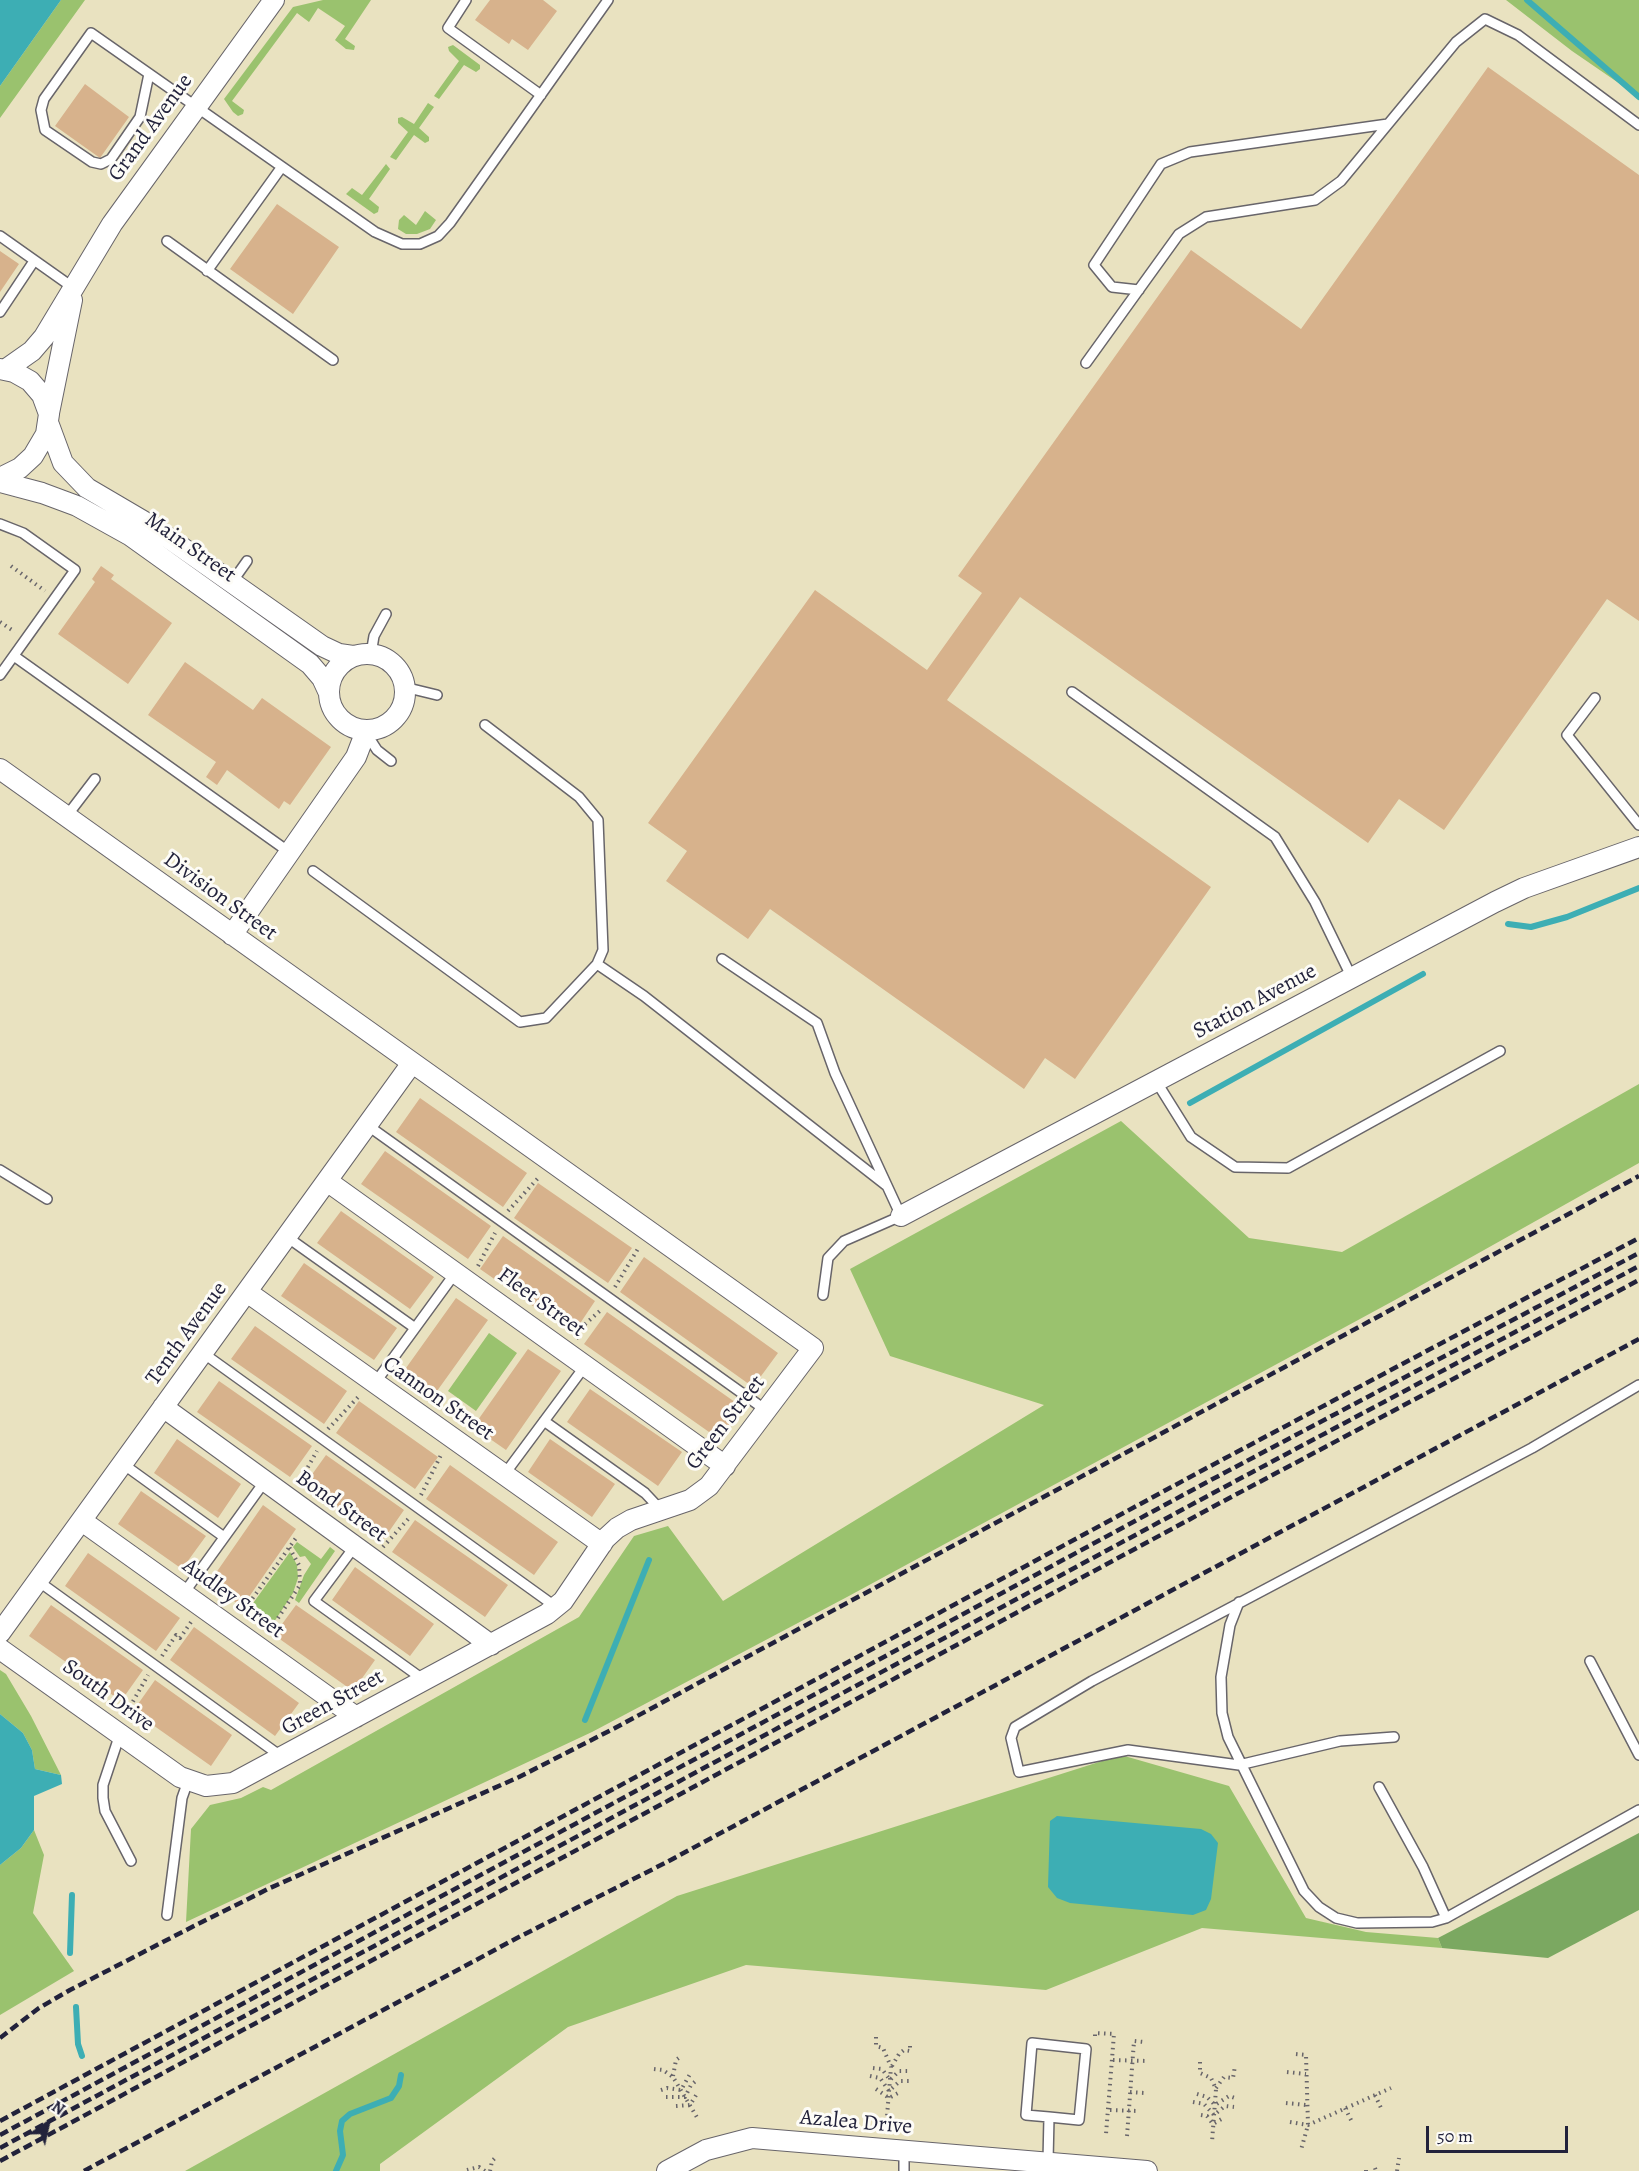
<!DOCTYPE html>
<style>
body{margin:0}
#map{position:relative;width:1639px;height:2171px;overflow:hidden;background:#e9e2c0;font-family:Alegreya,serif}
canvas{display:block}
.north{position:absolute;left:18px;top:2093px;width:60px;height:60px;-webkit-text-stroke:4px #fdfcf7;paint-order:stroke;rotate:34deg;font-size:16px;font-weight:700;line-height:24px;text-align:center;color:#22223b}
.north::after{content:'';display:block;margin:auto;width:21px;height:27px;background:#22223b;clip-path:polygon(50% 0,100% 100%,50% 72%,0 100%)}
.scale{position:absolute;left:1426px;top:2126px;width:142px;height:27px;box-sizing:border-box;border:3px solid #22223b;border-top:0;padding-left:8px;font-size:18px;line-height:21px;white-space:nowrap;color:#22223b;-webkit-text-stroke:4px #fdfcf7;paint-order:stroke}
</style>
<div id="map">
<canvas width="1639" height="2171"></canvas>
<div class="north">N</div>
<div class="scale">50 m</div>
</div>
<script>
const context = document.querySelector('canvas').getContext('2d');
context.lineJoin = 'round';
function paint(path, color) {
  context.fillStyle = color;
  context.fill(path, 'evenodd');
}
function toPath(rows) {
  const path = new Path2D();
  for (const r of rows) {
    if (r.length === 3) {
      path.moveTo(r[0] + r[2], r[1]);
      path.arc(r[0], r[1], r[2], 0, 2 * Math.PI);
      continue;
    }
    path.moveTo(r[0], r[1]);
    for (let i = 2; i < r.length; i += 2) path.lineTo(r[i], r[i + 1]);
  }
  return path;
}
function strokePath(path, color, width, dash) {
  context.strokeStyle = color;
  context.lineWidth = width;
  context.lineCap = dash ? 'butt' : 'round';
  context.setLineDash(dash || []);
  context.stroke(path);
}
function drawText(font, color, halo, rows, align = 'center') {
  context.font = font + ' Alegreya,serif';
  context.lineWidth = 6;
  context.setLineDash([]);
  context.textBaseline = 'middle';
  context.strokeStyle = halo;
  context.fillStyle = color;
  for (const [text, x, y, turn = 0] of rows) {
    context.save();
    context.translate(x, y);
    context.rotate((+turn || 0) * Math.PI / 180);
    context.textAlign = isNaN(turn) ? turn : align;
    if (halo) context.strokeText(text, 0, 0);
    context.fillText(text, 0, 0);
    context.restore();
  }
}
paint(toPath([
 [61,0,85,0,0,118,0,86],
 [323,0,371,0,345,39,355,46,354,50,346,49,335,40,345,26,318,8,309,22,297,13,232,101,244,110,243,114,238,116,233,112,224,99,293,7],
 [1506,0,1639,0,1639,97,1572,51],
 [453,45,480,65,480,69,476,72,464,65,439,99,434,96,459,61,449,51,448,47],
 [428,103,434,107,419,128,429,137,429,141,425,143,414,135,396,160,390,157,408,132,398,123,398,118,402,117,414,124],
 [386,164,390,169,369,199,379,207,378,212,374,214,346,194,352,188,362,195],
 [425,211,436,220,430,229,417,234,406,234,398,229,399,220,404,215,416,225],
 [1639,1084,1639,1163,1395,1300,847,1597,592,1732,186,1922,191,1829,210,1805,241,1798,263,1787,271,1790,579,1617,634,1536,668,1526,723,1601,1044,1405,890,1356,850,1269,1121,1121,1249,1238,1342,1252],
 [489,1333,517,1353,476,1411,448,1391],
 [297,1542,321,1559,330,1547,335,1551,299,1603,295,1600,304,1575,311,1564,305,1556,300,1557,293,1547],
 [290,1552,297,1565,298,1578,293,1593,274,1622,251,1606],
 [0,1670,6,1674,31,1716,61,1775,35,1769,32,1750,23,1733,0,1714],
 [1121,1755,1229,1786,1306,1918,1366,1932,1438,1938,1442,1948,1202,1928,1046,1990,746,1965,568,2027,380,2164,380,2171,185,2171,677,1896],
 [34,1830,44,1855,33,1913,74,1971,0,2015,0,1865,21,1848]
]), '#9ac26e');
paint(toPath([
 [1639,1833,1639,1910,1548,1958,1442,1948,1438,1938]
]), '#7ba861');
paint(toPath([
 [0,0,61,0,0,86],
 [0,1714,23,1733,32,1750,35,1769,61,1775,62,1784,34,1796,34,1830,21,1848,0,1865],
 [1057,1816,1201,1829,1211,1834,1218,1843,1211,1899,1206,1910,1193,1915,1070,1903,1057,1898,1048,1887,1050,1821]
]), '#3daeb4');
strokePath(toPath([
 [1527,0,1639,97],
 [1508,924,1531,927,1567,917,1639,888],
 [1190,1103,1423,974],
 [585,1720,649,1560],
 [70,1953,72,1895],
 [76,2007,78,2044,82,2056],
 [336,2171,343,2155,340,2131,342,2121,350,2114,391,2098,399,2086,401,2075]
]), '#3daeb4', 6);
paint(toPath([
 [490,0,543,0,557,11,528,50,512,39,509,44,475,20],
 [1488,67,1639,175,1639,621,1607,599,1444,830,1399,799,1368,843,1020,597,947,700,1211,887,1075,1079,1045,1058,1024,1089,770,909,748,939,666,881,687,851,648,823,815,590,927,670,982,593,958,576,1191,250,1301,329],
 [85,84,129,117,100,158,55,126],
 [277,204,339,247,293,314,230,269],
 [0,251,19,264,0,292],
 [101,566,114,575,111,579,172,623,128,684,58,634,95,582,92,579],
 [185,662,253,710,262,698,331,747,290,805,284,801,279,809,227,770,217,785,206,777,216,762,148,715],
 [420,1098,527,1173,503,1207,396,1132],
 [385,1151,491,1226,468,1259,361,1184],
 [538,1183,632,1248,608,1283,514,1218],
 [341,1211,434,1277,410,1309,317,1243],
 [503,1236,595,1301,573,1334,480,1269],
 [644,1257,778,1353,753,1387,620,1292],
 [304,1263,397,1328,374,1360,281,1296],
 [456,1298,488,1320,432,1398,401,1375],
 [607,1312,742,1407,719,1439,584,1344],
 [255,1326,347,1391,324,1424,231,1359],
 [528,1349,561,1371,506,1450,473,1427],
 [219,1381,312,1446,290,1477,197,1412],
 [590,1389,682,1452,658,1486,567,1422],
 [359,1401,438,1457,415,1489,336,1433],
 [177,1439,241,1484,218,1518,154,1473],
 [550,1439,615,1484,592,1517,528,1472],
 [326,1455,404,1510,381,1543,303,1487],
 [450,1465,558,1542,534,1575,426,1499],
 [141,1491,206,1536,182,1569,118,1524],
 [263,1505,296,1529,242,1607,209,1583],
 [415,1520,508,1585,485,1617,392,1552],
 [88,1553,180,1618,156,1651,65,1586],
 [355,1567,434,1624,410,1656,332,1600],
 [51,1605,143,1670,121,1701,29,1636],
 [296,1605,375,1660,353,1691,274,1635],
 [194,1627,299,1703,275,1736,170,1660],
 [155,1680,232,1735,211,1766,133,1711]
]), '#d7b28c');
const service = toPath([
 [466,0,448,28,541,95],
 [149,74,140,117,111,159,101,164,92,162,45,130,41,110,44,99,91,33,375,232,402,244,420,244,438,236,450,223,608,0],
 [0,236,75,289],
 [167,241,333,360],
 [207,271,281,168],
 [1139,290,1112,287,1094,265,1161,164,1190,152,1388,124],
 [0,312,34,261],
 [1086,363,1179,234,1206,217,1315,200,1341,181,1456,42,1485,19,1518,35,1639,125],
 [0,524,23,533,75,570,0,675],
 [230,585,247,561],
 [371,654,374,636,386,614],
 [14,656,289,852],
 [404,687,437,695],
 [1072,692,1275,837,1315,902,1352,978],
 [1595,698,1567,735,1639,825],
 [485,725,579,797,598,820,603,950,597,964,644,996,887,1186],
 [366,733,377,750,391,761],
 [66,817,95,779],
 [313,871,520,1022,546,1018,597,964],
 [722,959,817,1023,835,1073,901,1216,844,1241,828,1258,823,1295],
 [1156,1081,1191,1137,1235,1167,1288,1168,1500,1051],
 [367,1125,767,1411],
 [0,1170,47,1199],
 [287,1237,415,1328],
 [203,1353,556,1607],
 [375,1383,456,1272],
 [544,1421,645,1493,661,1510],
 [123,1464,224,1537],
 [504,1475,585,1366],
 [355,1546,314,1601,424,1680],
 [38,1581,282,1757],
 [184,1593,265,1481],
 [1239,1602,1230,1625,1221,1677,1222,1713,1228,1737,1304,1891,1319,1907,1336,1918,1357,1923,1432,1922,1446,1918,1639,1810],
 [1590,1661,1639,1755],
 [120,1734,103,1785,103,1798,105,1811,131,1861],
 [1394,1737,1340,1741,1239,1765,1128,1750,1019,1772,1011,1738,1015,1727,1092,1681,1532,1448,1639,1385],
 [1379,1787,1423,1867,1446,1918],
 [167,1915,182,1798,188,1781],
 [1048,2161,1049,2117,1026,2115,1032,2043,1086,2049,1079,2120,1049,2117],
 [904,2171,904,2151]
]);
const minor = toPath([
 [0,369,14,372,30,381,42,395,49,414,46,434,33,456,20,468,0,478],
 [5,370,32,351,44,337,112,224,274,0],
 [49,413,72,300],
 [49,425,63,463,87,488,150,525,322,646,339,654,353,656],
 [0,482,42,493,77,506,131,536,310,664,322,678,328,691],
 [367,692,38],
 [0,769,813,1348,709,1486,690,1500,631,1520,617,1528,605,1539,563,1601,547,1614,233,1783,206,1786,180,1777,0,1649],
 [232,935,356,757,366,731],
 [327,1181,725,1466],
 [901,1216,1495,902,1524,888,1639,847],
 [247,1292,602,1544],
 [163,1407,491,1645],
 [82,1521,356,1717],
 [0,1633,412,1063],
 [667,2171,706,2150,752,2138,1147,2171]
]);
strokePath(service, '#68656a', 12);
strokePath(minor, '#68656a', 22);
strokePath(toPath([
 [11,566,45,591],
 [0,622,15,632],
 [508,1211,540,1176],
 [478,1266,495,1233],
 [615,1287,639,1247],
 [579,1339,577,1334,582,1327,602,1309],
 [328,1429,360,1395],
 [299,1483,317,1451],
 [421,1495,442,1453],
 [383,1547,410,1517],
 [247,1606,274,1625],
 [242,1613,296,1538],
 [268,1633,300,1585,299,1565,289,1547],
 [162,1656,176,1635,180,1638,191,1622],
 [127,1712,148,1675],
 [1095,2036,1095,2033,1114,2034,1106,2134],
 [876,2037,876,2046,883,2048,891,2067,887,2116],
 [1296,2054,1306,2055,1308,2125,1301,2150],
 [1113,2060,1148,2061],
 [1200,2062,1200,2073,1211,2078,1216,2089,1212,2142],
 [892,2066,899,2054,904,2050,910,2051,910,2042],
 [873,2068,882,2069,890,2080,899,2071,909,2071],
 [654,2069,663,2070,673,2077,698,2119],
 [1287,2072,1306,2074],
 [673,2076,676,2060,680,2057],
 [870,2076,880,2078,889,2091,900,2081,909,2081],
 [1216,2088,1224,2077,1233,2078,1235,2066],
 [876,2089,889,2098,900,2092],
 [661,2090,667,2088,681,2090,690,2074],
 [1130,2092,1145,2093],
 [1197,2094,1207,2097,1215,2105,1229,2096,1235,2098],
 [1375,2095,1381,2108],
 [666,2097,685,2097,691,2085,698,2079],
 [1193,2102,1204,2104,1214,2115,1225,2106,1234,2107],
 [1286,2103,1306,2105],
 [676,2106,690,2105,698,2092],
 [1345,2108,1352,2122],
 [1110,2110,1139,2111],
 [1201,2115,1207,2116,1213,2124,1225,2117],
 [1290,2122,1308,2125,1391,2088],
 [1127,2136,1134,2041,1144,2042],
 [1375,2168,1376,2171],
 [467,2170,479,2167,485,2171],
 [1366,2170,1366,2171],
 [490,2171,492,2161,497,2156],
 [1397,2171,1399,2158]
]), '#68656a', 4, [1.5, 4.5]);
strokePath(service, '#fff', 9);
strokePath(minor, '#fff', 20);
strokePath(toPath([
 [0,2038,39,2008,70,1990,192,1927,270,1888,519,1777,615,1728,1639,1176],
 [0,2121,1203,1470,1639,1238],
 [0,2135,1209,1481,1639,1253],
 [0,2148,1215,1492,1639,1266],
 [0,2161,1220,1503,1639,1280],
 [84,2171,517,1938,665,1863,1639,1339]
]), '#22223b', 4.5, [9, 4.5]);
drawText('22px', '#22223b', '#fdfcf7', [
 ["Grand Avenue",151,128,-54],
 ["Main Street",190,548,35],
 ["Division Street",220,897,36],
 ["Station Avenue",1255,1002,-28],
 ["Fleet Street",541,1303,36],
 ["Tenth Avenue",187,1334,-54],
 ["Cannon Street",438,1399,35],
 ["Green Street",726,1423,-52],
 ["Bond Street",341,1507,36],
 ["Audley Street",233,1599,36],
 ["South Drive",108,1696,36],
 ["Green Street",333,1703,-29],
 ["Azalea Drive",856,2123,5]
]);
</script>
